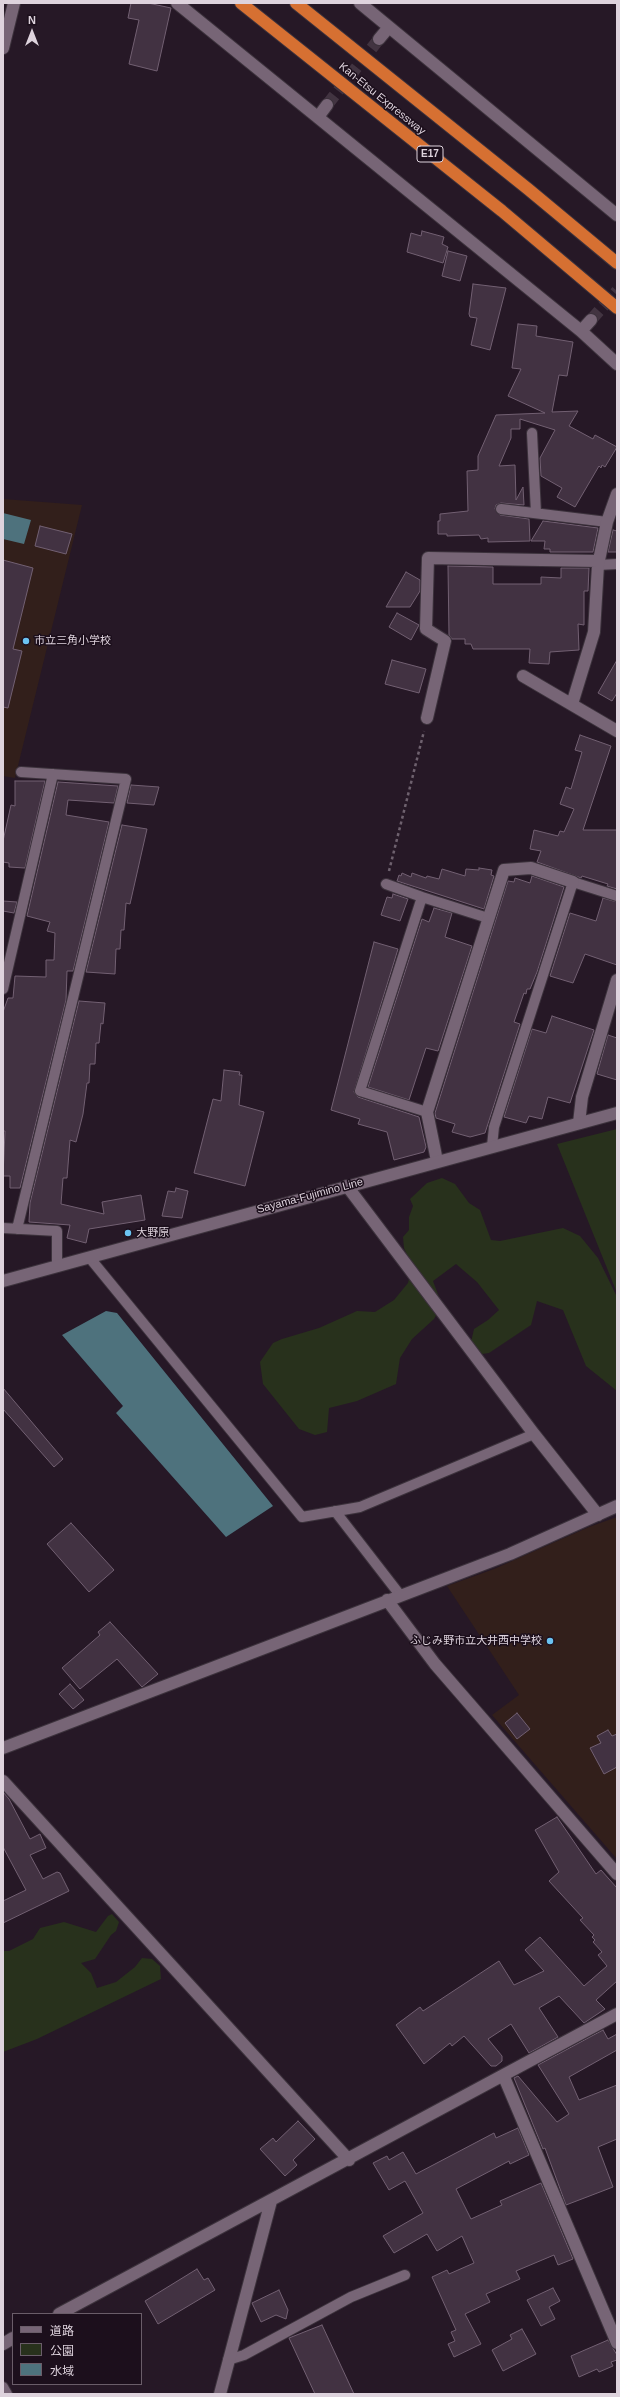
<!DOCTYPE html>
<meta charset="utf-8">
<style>
body{margin:0}
#map{position:relative;width:620px;height:2397px;overflow:hidden;background:#261826;font-family:Helvetica,"Noto Sans JP",sans-serif}
canvas{display:block}
.frame{position:absolute;inset:0;border:4px solid #ded3dd;pointer-events:none}
.legend{position:absolute;left:12px;top:2313px;width:130px;height:72px;box-sizing:border-box;background:#1c0f1c;border:1px solid #6a5d69;margin:0;padding:5px 7px;list-style:none;font-size:12px;color:#ded3dd}
.legend li{display:flex;align-items:center;gap:8px;height:20px}
.legend b{width:20px;border:1px solid #6a5d69}
.north{position:absolute;left:12px;top:12px;width:40px;height:40px;-webkit-text-stroke:3px #1c0f1c;paint-order:stroke;rotate:0deg;font-size:11px;font-weight:700;line-height:16px;text-align:center;color:#ded3dd}
.north::after{content:'';display:block;margin:auto;width:14px;height:18px;background:#ded3dd;clip-path:polygon(50% 0,100% 100%,50% 72%,0 100%)}
</style>
<div id="map">
<canvas width="620" height="2397"></canvas>
<div class="frame"></div>
<ul class="legend">
<li><b style="height:5px;background:#776576"></b>道路</li>
<li><b style="height:11px;background:#28311c"></b>公園</li>
<li><b style="height:11px;background:#4e727d"></b>水域</li>
</ul>
<div class="north">N</div>
</div>
<script>
const context = document.querySelector('canvas').getContext('2d');
context.lineJoin = 'round';
function paint(path, color) {
  context.fillStyle = color;
  context.fill(path, 'evenodd');
}
function toPath(rows) {
  const path = new Path2D();
  for (const r of rows) {
    path.moveTo(r[0], r[1]);
    for (let i = 2; i < r.length; i += 2) path.lineTo(r[i], r[i + 1]);
  }
  return path;
}
function strokePath(path, color, width, dash) {
  context.strokeStyle = color;
  context.lineWidth = width;
  context.lineCap = dash ? 'butt' : 'round';
  context.setLineDash(dash || []);
  context.stroke(path);
}
function drawText(font, color, halo, rows, align = 'center') {
  context.font = font + ' Helvetica,"Noto Sans JP",sans-serif';
  context.lineWidth = 3;
  context.setLineDash([]);
  context.textBaseline = 'middle';
  context.strokeStyle = halo;
  context.fillStyle = color;
  for (const [text, x, y, turn = 0] of rows) {
    context.save();
    context.translate(x, y);
    context.rotate((+turn || 0) * Math.PI / 180);
    context.textAlign = isNaN(turn) ? turn : align;
    if (halo) context.strokeText(text, 0, 0);
    context.fillText(text, 0, 0);
    context.restore();
  }
}
paint(toPath([
 [3,499,82,505,15,778,3,776],
 [617,1517,617,1859,492,1715,519,1695,447,1586,494,1569,589,1527]
]), '#321f1b');
paint(toPath([
 [617,1129,617,1293,557,1144],
 [442,1178,455,1184,469,1203,480,1210,491,1240,500,1241,563,1228,580,1236,598,1258,617,1297,617,1391,586,1366,563,1310,537,1301,531,1325,489,1353,482,1354,471,1342,474,1329,488,1320,499,1310,477,1282,456,1264,433,1281,442,1305,434,1319,412,1339,400,1358,396,1384,357,1401,329,1408,327,1432,315,1435,299,1429,263,1384,260,1362,273,1343,282,1339,319,1328,357,1311,375,1312,394,1300,408,1283,412,1266,404,1248,403,1237,409,1230,409,1217,413,1206,410,1199,427,1183],
 [112,1914,119,1922,116,1931,111,1935,95,1959,81,1963,91,1973,97,1988,116,1982,135,1967,142,1958,152,1959,160,1966,161,1979,37,2039,3,2052,3,1951,9,1951,33,1939,40,1928,64,1922,96,1932,108,1916]
]), '#28311c');
paint(toPath([
 [3,513,31,520,24,544,3,539],
 [106,1311,117,1313,273,1506,226,1537,116,1413,123,1406,62,1335]
]), '#4e727d');
const building = toPath([
 [131,3,148,3,171,8,157,71,129,64,139,20,128,18,131,3],
 [422,231,444,237,442,244,448,247,443,263,407,252,411,233,421,236,422,231],
 [448,251,467,256,460,281,442,276,448,251],
 [473,284,506,288,490,350,471,345,477,318,470,317,469,314,473,284],
 [518,324,537,326,536,336,573,342,567,376,559,375,552,412,578,411,569,426,593,439,595,435,617,447,605,467,602,465,601,468,599,466,575,507,557,497,562,488,541,476,540,458,555,430,520,419,520,429,511,429,511,438,499,466,515,465,516,500,523,487,524,505,501,503,496,505,495,509,500,515,529,519,530,541,488,542,488,538,481,539,479,535,447,536,447,534,438,534,438,521,440,521,440,514,468,511,467,471,478,470,478,456,496,415,545,413,508,396,521,369,512,368,518,324],
 [543,521,598,528,593,552,550,552,550,549,544,549,545,541,531,541,543,521],
 [40,526,72,534,66,554,35,546,40,526],
 [613,530,617,531,617,552,608,552,613,530],
 [3,560,33,568,13,649,22,651,8,708,3,707,3,560],
 [448,566,493,567,493,584,541,584,541,577,561,578,561,568,589,568,588,591,584,591,584,625,578,624,579,650,550,652,549,664,529,663,530,649,473,649,471,644,465,644,465,639,452,639,449,635,448,566],
 [406,572,420,580,420,591,410,607,386,607,406,572],
 [397,613,419,625,411,640,389,627,397,613],
 [392,660,426,669,419,693,385,684,392,660],
 [617,660,617,693,612,701,598,693,617,660],
 [580,735,611,746,583,830,617,830,617,889,607,886,608,884,582,876,581,878,537,862,541,851,530,849,534,830,558,836,560,831,564,832,574,809,560,804,566,787,571,789,582,752,575,750,580,735],
 [15,781,45,781,25,868,9,867,9,863,3,862,3,841,11,805,15,806,15,781],
 [58,782,118,786,114,803,68,800,66,815,109,822,73,971,67,971,66,1000,20,1188,10,1188,10,1176,3,1176,5,1131,3,1131,3,1012,8,998,13,998,15,976,46,977,46,960,54,960,55,933,47,931,50,922,27,916,58,782],
 [131,785,159,787,154,805,127,803,131,785],
 [122,825,147,829,130,904,126,903,124,930,121,930,120,949,116,949,115,974,86,972,122,825],
 [479,868,492,870,491,875,494,876,484,909,397,881,399,875,401,876,402,873,411,877,412,873,426,878,427,876,439,879,442,869,465,876,466,869,479,870,479,868],
 [532,876,564,887,537,972,530,989,527,989,526,994,524,993,514,1022,520,1024,485,1133,470,1137,452,1132,455,1124,436,1118,435,1113,508,881,514,882,515,878,530,883,532,876],
 [393,894,408,899,400,921,381,915,387,897,392,898,393,894],
 [603,898,617,902,617,965,585,954,573,983,550,976,570,913,596,921,603,898],
 [3,901,17,902,14,913,3,911,3,901],
 [434,908,452,913,445,937,472,946,438,1051,426,1048,409,1100,368,1087,422,919,429,922,434,908],
 [374,942,398,949,354,1092,358,1097,419,1117,426,1147,424,1152,394,1160,387,1132,358,1124,360,1119,331,1110,374,942],
 [79,1001,105,1003,103,1024,101,1023,99,1043,96,1043,95,1064,90,1064,89,1083,87,1083,83,1114,76,1142,70,1140,67,1178,63,1178,61,1204,104,1214,102,1202,141,1195,145,1220,89,1229,86,1243,67,1238,70,1225,29,1222,30,1203,79,1001],
 [552,1016,594,1030,570,1103,548,1097,542,1119,529,1116,526,1123,504,1117,532,1029,546,1033,552,1016],
 [608,1035,617,1038,617,1080,597,1074,608,1035],
 [224,1070,240,1072,239,1075,242,1075,239,1105,264,1112,245,1186,194,1173,213,1099,221,1101,224,1070],
 [176,1188,188,1191,182,1218,162,1216,168,1191,175,1192,176,1188],
 [3,1388,63,1459,54,1467,3,1409,3,1388],
 [71,1523,114,1570,89,1592,47,1544,71,1523],
 [110,1622,158,1674,142,1687,117,1659,80,1689,62,1668,100,1635,98,1632,110,1622],
 [70,1684,84,1700,73,1709,59,1694,70,1684],
 [517,1713,530,1729,517,1739,505,1723,517,1713],
 [608,1730,612,1736,617,1734,617,1767,604,1774,590,1748,601,1743,597,1736,608,1730],
 [3,1792,9,1799,30,1839,40,1834,46,1848,30,1855,43,1879,57,1872,60,1873,69,1891,3,1923,3,1901,26,1890,3,1847,3,1792],
 [557,1817,596,1874,601,1870,617,1888,617,1981,596,2000,605,2009,584,2023,559,1996,539,2008,558,2037,529,2053,511,2024,488,2039,502,2056,502,2061,496,2066,491,2066,464,2036,452,2046,450,2043,424,2064,396,2025,420,2007,423,2011,499,1961,514,1985,544,1971,525,1950,540,1937,584,1986,607,1966,598,1955,602,1952,593,1942,595,1940,592,1937,594,1935,580,1920,583,1918,549,1881,559,1872,535,1830,557,1817],
 [603,2030,608,2039,617,2034,617,2050,569,2077,579,2100,617,2085,617,2139,598,2147,613,2187,566,2205,545,2148,543,2149,514,2078,518,2076,557,2122,569,2114,538,2065,603,2030],
 [298,2121,315,2139,293,2160,297,2165,285,2176,260,2149,273,2138,276,2142,298,2121],
 [518,2128,529,2155,510,2164,509,2161,456,2189,471,2219,502,2205,500,2201,541,2183,573,2259,558,2265,554,2255,516,2271,520,2279,486,2294,490,2302,465,2314,481,2344,454,2357,448,2344,455,2341,451,2332,456,2330,432,2277,447,2270,449,2274,474,2263,462,2236,437,2251,427,2234,394,2253,383,2236,423,2213,405,2181,389,2190,373,2163,387,2156,389,2160,403,2152,416,2174,494,2133,496,2138,518,2128],
 [197,2269,204,2280,208,2278,215,2290,158,2324,145,2301,197,2269],
 [553,2288,560,2301,549,2307,555,2319,541,2326,527,2300,553,2288],
 [279,2290,288,2310,286,2319,276,2315,261,2322,252,2303,279,2290],
 [322,2325,354,2394,315,2394,289,2338,322,2325],
 [522,2329,536,2354,503,2371,492,2350,512,2339,510,2335,522,2329],
 [608,2340,617,2355,617,2360,611,2362,613,2366,599,2372,597,2369,579,2377,571,2356,608,2340]
]);
paint(building, '#423242');
strokePath(building, '#726072', 1);
strokePath(toPath([
 [327,105,379,39],
 [591,320,617,291]
]), '#423441', 12, [12, 6]);
const lane = toPath([
 [532,433,536,513],
 [501,509,607,522],
 [598,565,617,564],
 [386,884,422,897,488,918],
 [422,897,360,1091,427,1112],
 [3,989,53,774],
 [492,1146,494,1127,573,882,617,896],
 [3,1228,57,1231,57,1267],
 [17,1229,126,779,21,772],
 [89,1257,302,1517,360,1507,534,1434],
 [335,1511,400,1595],
 [228,2360,244,2355,351,2297,405,2275],
 [3,2387,7,2394]
]);
const street = toPath([
 [177,3,581,331,617,364],
 [360,3,617,215],
 [379,39,389,27],
 [3,48,14,3],
 [318,117,327,105],
 [581,331,591,320],
 [523,676,617,731],
 [572,704,594,632,598,565,607,522,617,494],
 [427,718,445,641,426,629,428,558,598,561],
 [579,1123,582,1097,617,980],
 [437,1161,427,1112,504,870,531,868,573,882],
 [347,1186,534,1434,598,1515],
 [387,1600,435,1664,617,1874],
 [3,1748,510,1554,617,1506],
 [3,1781,349,2160],
 [504,2077,617,2343],
 [59,2314,617,2014],
 [3,2344,13,2338],
 [220,2394,271,2201]
]);
const secondary = toPath([
 [3,1281,617,1113]
]);
const highway = toPath([
 [241,3,502,211,617,308],
 [296,3,528,189,617,263]
]);
strokePath(lane, '#3c323c', 12);
strokePath(street, '#3c323c', 14);
strokePath(secondary, '#3c323c', 14);
strokePath(highway, '#3c323c', 14);
strokePath(toPath([
 [389,871,424,731]
]), '#6e616e', 2.5, [3, 3]);
strokePath(lane, '#776576', 10);
strokePath(street, '#776576', 12);
strokePath(secondary, '#776576', 12);
strokePath(highway, '#d67032', 12);
for (const [x, y, r, color] of [
 [26,641,4,"#6bc3f2"],
 [128,1233,4,"#6bc3f2"],
 [550,1641,4,"#6bc3f2"]
]) {
  const dot = new Path2D();
  dot.arc(x, y, r, 0, 2 * Math.PI);
  context.fillStyle = color;
  context.fill(dot);
  strokePath(dot, '#1c0f1c', 1.5);
}
for (const [x, y, w] of [
 [430,154,26]
]) {
  const box = new Path2D();
  box.roundRect(x - w / 2, y - 8, w, 16, 3);
  context.fillStyle = '#1c0f1c';
  context.fill(box);
  strokePath(box, '#ded3dd', 1);
}
drawText('bold 10px', '#ded3dd', null, [
 ["E17",430,154]
]);
drawText('11px', '#ded3dd', '#1c0f1c', [
 ["Kan-Etsu Expressway",382,99,39],
 ["Sayama-Fujimino Line",310,1196,-15]
]);
drawText('11px', '#ded3dd', '#1c0f1c', [
 ["市立三角小学校",34,641],
 ["大野原",136,1233],
 ["ふじみ野市立大井西中学校",542,1641,"right"]
], 'left');
</script>
